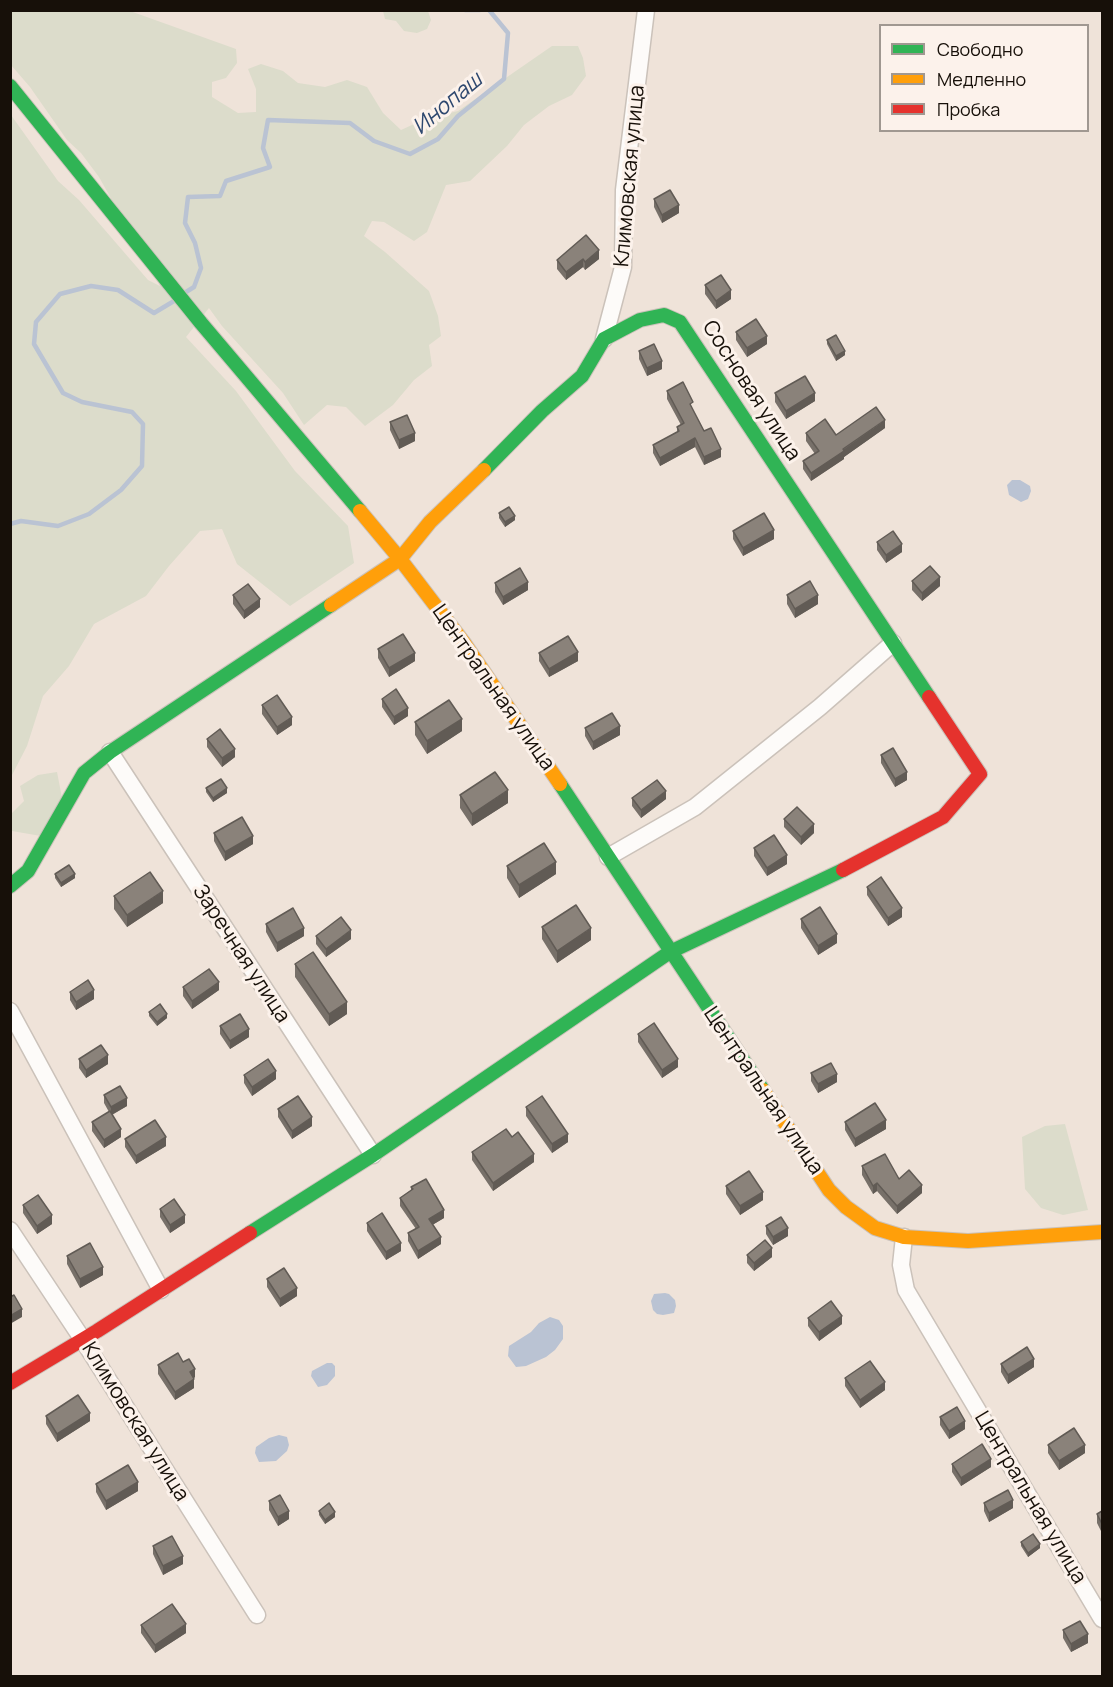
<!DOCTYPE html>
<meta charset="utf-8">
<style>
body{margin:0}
#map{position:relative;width:1113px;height:1687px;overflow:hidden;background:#efe3d9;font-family:Manrope,sans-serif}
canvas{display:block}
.frame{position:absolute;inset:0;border:12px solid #171009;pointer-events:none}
.legend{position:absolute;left:879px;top:24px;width:210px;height:108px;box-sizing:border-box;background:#fcf2eb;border:2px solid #a09891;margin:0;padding:8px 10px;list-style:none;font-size:18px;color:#171009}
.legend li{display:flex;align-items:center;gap:12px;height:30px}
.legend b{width:30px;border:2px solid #a09891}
</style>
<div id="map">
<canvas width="1113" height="1687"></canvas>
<div class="frame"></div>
<ul class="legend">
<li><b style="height:8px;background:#30b455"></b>Свободно</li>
<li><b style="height:8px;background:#ff9f0a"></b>Медленно</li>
<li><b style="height:8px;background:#e5322d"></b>Пробка</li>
</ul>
</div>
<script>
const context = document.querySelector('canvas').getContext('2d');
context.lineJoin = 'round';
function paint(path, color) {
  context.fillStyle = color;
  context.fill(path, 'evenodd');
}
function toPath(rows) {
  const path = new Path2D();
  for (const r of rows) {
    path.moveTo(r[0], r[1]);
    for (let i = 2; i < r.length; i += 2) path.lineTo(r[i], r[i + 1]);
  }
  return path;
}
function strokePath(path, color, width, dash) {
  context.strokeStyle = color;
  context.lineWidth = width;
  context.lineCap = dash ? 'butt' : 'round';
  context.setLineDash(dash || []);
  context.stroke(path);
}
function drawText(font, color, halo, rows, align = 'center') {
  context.font = font + ' Manrope,sans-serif';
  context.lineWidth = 6;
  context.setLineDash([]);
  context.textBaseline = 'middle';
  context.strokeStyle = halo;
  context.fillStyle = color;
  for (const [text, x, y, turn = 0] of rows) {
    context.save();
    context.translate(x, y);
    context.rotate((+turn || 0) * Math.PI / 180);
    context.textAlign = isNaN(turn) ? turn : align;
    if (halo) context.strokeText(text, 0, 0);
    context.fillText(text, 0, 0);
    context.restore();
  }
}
paint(toPath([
 [11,11,130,11,236,49,237,63,226,78,212,82,212,97,238,113,256,112,256,89,248,69,261,64,283,71,298,83,325,87,347,80,367,87,383,113,401,130,425,119,458,111,552,46,578,46,583,58,586,76,572,95,549,106,524,125,507,146,470,181,446,185,427,232,414,241,384,222,372,221,364,236,385,252,429,291,438,316,441,336,429,345,432,366,414,380,393,405,365,426,346,407,327,405,304,425,283,393,222,326,209,308,186,337,236,391,295,471,348,526,354,563,290,606,237,564,222,529,200,531,169,566,146,596,94,624,69,666,43,696,27,746,11,777,11,115,58,181,79,200,148,280,160,286,99,177,81,153,67,140,30,87,11,65],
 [383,11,428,11,431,20,427,29,417,33,404,31,396,21,385,19],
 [57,772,63,803,41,836,12,831,11,832,11,814,24,801,20,786,38,775],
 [1065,1124,1088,1210,1063,1215,1041,1208,1025,1189,1022,1137,1045,1126]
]), '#dcdccb');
paint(toPath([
 [1012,480,1020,480,1030,486,1031,491,1028,499,1021,502,1009,495,1007,485],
 [665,1293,669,1294,675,1300,676,1306,674,1313,663,1315,657,1314,653,1310,651,1301,654,1294],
 [550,1317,559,1320,563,1326,563,1339,555,1350,546,1357,526,1366,516,1367,508,1356,509,1346,531,1332,539,1323],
 [327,1363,332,1363,335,1366,335,1376,327,1385,318,1387,311,1376,312,1371],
 [279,1435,287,1437,289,1445,287,1451,276,1461,259,1462,255,1453,256,1447,269,1438]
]), '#bac3d3');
strokePath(toPath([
 [465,10,480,10],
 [186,292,194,287,201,268,195,243,185,223,188,197,220,196,226,181,270,167,263,148,268,120,350,123,374,141,410,154,438,139,458,116,504,79,508,33,489,10],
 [10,524,21,521,58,526,89,514,121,490,142,466,143,424,132,412,82,402,63,393,34,344,36,322,60,294,91,286,118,290,154,313,174,301]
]), '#bac3d3', 4.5);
const street = toPath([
 [604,339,623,267,624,190,646,10],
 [110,752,373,1155],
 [608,857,695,807,820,707,893,643],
 [10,1011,161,1290],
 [10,1230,83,1340,257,1615],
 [904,1237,901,1265,906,1290,1102,1619]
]);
const fast = toPath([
 [10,86,201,323,360,511],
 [484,470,542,411,582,376,604,339,640,320,664,315,680,322,929,697],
 [560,784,763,1090],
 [10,886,28,871,84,773,110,752,331,605],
 [250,1233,373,1155,670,952,843,870]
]);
const slow = toPath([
 [360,511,400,559,464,643,560,784],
 [331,605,400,559,430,522,484,470],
 [763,1090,829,1190,846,1207,875,1228,904,1237,968,1241,1102,1232]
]);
const jam = toPath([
 [843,870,943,817,980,774,929,697],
 [10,1383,97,1331,250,1233]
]);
strokePath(street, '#cbc2ba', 19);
strokePath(fast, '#cbc2ba', 16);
strokePath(slow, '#cbc2ba', 16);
strokePath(jam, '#cbc2ba', 16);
strokePath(street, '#fdfbf9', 16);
strokePath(fast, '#30b455', 14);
strokePath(slow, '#ff9f0a', 14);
strokePath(jam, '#e5322d', 14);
paint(toPath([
 [654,199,679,213,662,223,654,207],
 [599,259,585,270,583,267,566,280,557,269,557,260],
 [705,285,731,299,716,309,705,294],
 [736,332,767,344,747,357,736,340],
 [827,340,845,355,836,361,827,344],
 [639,351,662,369,647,376,639,359],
 [667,391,693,410,704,431,721,457,704,465,695,447,660,466,653,453,653,445,677,432,677,427,681,425,667,399],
 [775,393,815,401,786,419,775,402],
 [390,422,415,441,399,449,390,430],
 [885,428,844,457,844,459,811,481,803,469,803,461,815,454,806,441,806,433,836,435],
 [499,513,515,520,505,527,499,518],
 [733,531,774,539,743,556,733,539],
 [877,542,902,552,886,563,877,550],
 [912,581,940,586,922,601,912,590],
 [495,583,528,590,503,605,495,592],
 [233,595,260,607,244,619,233,604],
 [787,595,818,604,795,618,787,604],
 [378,649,415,661,389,677,378,658],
 [539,653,578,661,549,677,539,661],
 [382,699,408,716,394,725,382,707],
 [262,705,292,725,277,735,262,714],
 [415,722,462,731,427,754,415,735],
 [585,728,620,735,593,750,585,736],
 [207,739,235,757,222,767,207,747],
 [881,755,907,780,895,787,881,763],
 [206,788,227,793,213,802,206,792],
 [460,795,508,803,472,826,460,808],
 [632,798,666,799,641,818,632,806],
 [784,819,814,833,801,845,784,827],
 [214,833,253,844,225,861,214,841],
 [754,848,787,864,767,876,754,856],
 [507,866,556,874,519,898,507,878],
 [55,874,75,878,61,887,55,878],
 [867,887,902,917,888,926,867,895],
 [114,896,163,903,127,927,114,909],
 [801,919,837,943,818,955,801,928],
 [266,924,304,936,277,952,266,932],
 [542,927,591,940,557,963,542,939],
 [316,936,351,939,326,957,316,944],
 [295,964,347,1014,329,1026,295,977],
 [183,987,219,990,192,1009,183,996],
 [70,992,94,999,76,1010,70,1000],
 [149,1012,167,1018,157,1026,149,1016],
 [220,1026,249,1037,230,1049,220,1034],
 [638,1034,678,1067,662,1078,638,1042],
 [79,1059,108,1064,86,1078,79,1068],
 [811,1073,837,1082,818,1093,811,1081],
 [244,1075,276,1079,252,1096,244,1083],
 [104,1095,127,1106,112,1115,121,1137,104,1148,92,1131,92,1122,109,1112,104,1103],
 [526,1107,568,1142,552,1153,526,1116],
 [278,1109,312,1126,292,1139,278,1117],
 [845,1122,886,1129,855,1147,845,1130],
 [512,1137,534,1162,493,1191,472,1160,472,1152],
 [125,1139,166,1146,136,1164,125,1147],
 [862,1166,899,1179,922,1193,897,1214,877,1191,873,1194,862,1175],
 [726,1186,763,1200,740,1215,726,1194],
 [411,1187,444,1218,432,1225,441,1244,418,1259,408,1241,408,1233,416,1229,400,1206,400,1198,411,1190],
 [23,1205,52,1224,37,1234,23,1213],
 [160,1209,185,1223,170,1233,160,1217],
 [367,1223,401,1251,386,1260,367,1231],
 [766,1226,788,1236,773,1245,766,1234],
 [747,1255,772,1257,754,1271,747,1263],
 [67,1256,103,1275,80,1288,67,1264],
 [267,1279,297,1296,280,1307,267,1287],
 [808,1318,842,1324,819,1341,808,1326],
 [183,1362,195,1377,194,1378,194,1388,175,1400,158,1374,158,1365],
 [1001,1364,1034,1367,1008,1384,1001,1372],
 [845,1378,885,1390,860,1408,845,1386],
 [46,1416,90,1421,57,1442,46,1424],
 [940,1417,965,1429,949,1439,940,1425],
 [1048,1445,1085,1453,1059,1470,1048,1453],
 [952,1464,991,1467,961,1486,952,1472],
 [96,1484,138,1491,106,1510,96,1492],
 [269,1501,289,1519,278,1526,269,1510],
 [984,1503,1013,1508,989,1522,984,1511],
 [319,1511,335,1517,325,1524,319,1515],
 [1102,1511,1102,1533,1097,1523,1097,1514],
 [1021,1542,1040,1548,1028,1557,1021,1546],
 [153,1546,183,1564,163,1575,153,1554],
 [141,1625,186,1633,155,1653,141,1633],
 [1063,1630,1088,1643,1071,1652,1063,1638]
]), '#777069');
paint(toPath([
 [679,205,679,213,662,223,662,215],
 [599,250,599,259,585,270,585,262],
 [583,259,583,267,566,280,566,272],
 [731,290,731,299,716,309,716,301],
 [767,336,767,344,747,357,747,348],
 [845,351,845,355,836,361,836,356],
 [662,361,662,369,647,376,647,368],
 [815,393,815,401,786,419,786,411],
 [885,420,885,428,844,457,844,459,811,481,811,473],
 [415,433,415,441,399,449,399,440],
 [695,438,695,447,660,466,660,458],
 [721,449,721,457,704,465,704,457],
 [515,516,515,520,505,527,505,522],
 [774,530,774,539,743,556,743,548],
 [902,544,902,552,886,563,886,555],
 [940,577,940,586,922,601,922,593],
 [528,582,528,590,503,605,503,597],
 [818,595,818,604,795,618,795,609],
 [260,599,260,607,244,619,244,611],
 [578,652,578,661,549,677,549,669],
 [415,653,415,661,389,677,389,668],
 [408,708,408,716,394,725,394,717],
 [292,717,292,725,277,735,277,727],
 [462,719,462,731,427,754,427,741],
 [620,726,620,735,593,750,593,742],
 [235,749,235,757,222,767,222,758],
 [907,772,907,780,895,787,895,779],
 [227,788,227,793,213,802,213,798],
 [508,790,508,803,472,826,472,814],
 [666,791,666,799,641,818,641,810],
 [814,824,814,833,801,845,801,837],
 [253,836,253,844,225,861,225,852],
 [787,855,787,864,767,876,767,868],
 [556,862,556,874,519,898,519,885],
 [75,874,75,878,61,887,61,883],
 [163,891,163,903,127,927,127,915],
 [902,908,902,917,888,926,888,918],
 [304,928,304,936,277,952,277,943],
 [591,928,591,940,557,963,557,951],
 [351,930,351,939,326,957,326,949],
 [837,934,837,943,818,955,818,946],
 [219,982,219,990,192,1009,192,1001],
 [94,990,94,999,76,1010,76,1002],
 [347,1002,347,1014,329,1026,329,1014],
 [167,1014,167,1018,157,1026,157,1022],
 [249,1029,249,1037,230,1049,230,1041],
 [108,1055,108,1064,86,1078,86,1070],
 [678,1059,678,1067,662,1078,662,1070],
 [276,1071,276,1079,252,1096,252,1087],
 [837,1074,837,1082,818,1093,818,1084],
 [127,1098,127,1106,111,1115,111,1107],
 [312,1117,312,1126,292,1139,292,1131],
 [886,1120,886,1129,855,1147,855,1139],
 [121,1129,121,1137,104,1148,104,1140],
 [568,1134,568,1142,552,1153,552,1144],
 [166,1137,166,1146,136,1164,136,1156],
 [534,1154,534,1162,493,1191,493,1183],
 [877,1183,877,1191,873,1194,873,1186],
 [922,1185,922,1193,897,1214,897,1206],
 [763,1192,763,1200,740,1215,740,1206],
 [444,1210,444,1218,429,1227,429,1219],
 [52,1215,52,1224,37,1234,37,1226],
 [185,1215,185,1223,170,1233,170,1225],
 [788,1228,788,1236,773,1245,773,1237],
 [441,1237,441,1244,418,1259,418,1251],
 [401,1243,401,1251,386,1260,386,1252],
 [772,1248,772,1257,754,1271,754,1263],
 [103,1267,103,1275,80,1288,80,1279],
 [297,1288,297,1296,280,1307,280,1299],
 [22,1309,22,1317,10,1324,10,1316],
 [842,1316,842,1324,819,1341,819,1332],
 [1034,1359,1034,1367,1008,1384,1008,1375],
 [195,1369,195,1377,190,1381,190,1372],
 [194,1379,194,1388,175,1400,175,1392],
 [885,1382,885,1390,860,1408,860,1400],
 [90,1413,90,1421,57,1442,57,1434],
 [965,1421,965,1429,949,1439,949,1431],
 [1085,1445,1085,1453,1059,1470,1059,1461],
 [991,1459,991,1467,961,1486,961,1478],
 [138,1482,138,1491,106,1510,106,1501],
 [1013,1500,1013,1508,989,1522,989,1513],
 [289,1511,289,1519,278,1526,278,1517],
 [335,1512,335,1517,325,1524,325,1520],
 [1040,1544,1040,1548,1028,1557,1028,1553],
 [183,1556,183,1564,163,1575,163,1566],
 [186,1624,186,1633,155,1653,155,1645],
 [1088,1634,1088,1643,1071,1652,1071,1644]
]), '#615b55');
const building = toPath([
 [670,190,679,205,662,215,654,199,670,190],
 [586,235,599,250,585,262,583,259,566,272,557,260,586,235],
 [721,275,731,290,716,301,705,285,721,275],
 [756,319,767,336,747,348,736,332,756,319],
 [836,335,845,351,836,356,827,340,836,335],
 [654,344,662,361,647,368,639,351,654,344],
 [805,376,815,393,786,411,775,393,805,376],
 [683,382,693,402,690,404,704,431,711,428,721,449,704,457,695,438,660,458,653,445,679,431,677,427,684,423,667,391,683,382],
 [876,407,885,420,843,449,844,451,811,473,803,461,819,451,806,433,825,419,836,435,876,407],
 [407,415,415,433,399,440,390,422,407,415],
 [509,507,515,516,505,522,499,513,509,507],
 [764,513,774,530,743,548,733,531,764,513],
 [893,531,902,544,886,555,877,542,893,531],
 [930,566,940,577,922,593,912,581,930,566],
 [520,568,528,582,503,597,495,583,520,568],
 [810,581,818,595,795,609,787,595,810,581],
 [248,584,260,599,244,611,233,595,248,584],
 [403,634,415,653,389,668,378,649,403,634],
 [568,636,578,652,549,669,539,653,568,636],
 [396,689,408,708,394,717,382,699,396,689],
 [277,695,292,717,277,727,262,705,277,695],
 [449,700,462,719,427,741,415,722,449,700],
 [612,713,620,726,593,742,585,728,612,713],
 [220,729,235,749,222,758,207,739,220,729],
 [893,748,907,772,895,779,881,755,893,748],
 [495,772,508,790,472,814,460,795,495,772],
 [221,779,227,788,213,798,206,788,221,779],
 [657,780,666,791,641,810,632,798,657,780],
 [797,807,814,824,801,837,784,819,797,807],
 [242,817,253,836,225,852,214,833,242,817],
 [774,835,787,855,767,868,754,848,774,835],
 [544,843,556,862,519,885,507,866,544,843],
 [69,865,75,874,61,883,55,874,69,865],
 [150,872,163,891,127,915,114,896,150,872],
 [881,877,902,908,888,918,867,887,881,877],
 [576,905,591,928,557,951,542,927,576,905],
 [820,907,837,934,818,946,801,919,820,907],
 [293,908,304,928,277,943,266,924,293,908],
 [341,917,351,930,326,949,316,936,341,917],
 [313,952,347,1002,329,1014,295,964,313,952],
 [209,969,219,982,192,1001,183,987,209,969],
 [88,980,94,990,76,1002,70,992,88,980],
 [160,1004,167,1014,157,1022,149,1012,160,1004],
 [240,1014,249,1029,230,1041,220,1026,240,1014],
 [654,1023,678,1059,662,1070,638,1034,654,1023],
 [101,1045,108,1055,86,1070,79,1059,101,1045],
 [268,1059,276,1071,252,1087,244,1075,268,1059],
 [831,1063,837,1074,818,1084,811,1073,831,1063],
 [120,1086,127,1098,111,1107,104,1095,120,1086],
 [298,1096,312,1117,292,1131,278,1109,298,1096],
 [542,1096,568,1134,552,1144,526,1107,542,1096],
 [875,1103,886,1120,855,1139,845,1122,875,1103],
 [110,1111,121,1129,104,1140,92,1122,110,1111],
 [155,1120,166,1137,136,1156,125,1139,155,1120],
 [506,1129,512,1137,518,1132,534,1154,493,1183,472,1152,506,1129],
 [885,1154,899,1179,909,1170,922,1185,897,1206,877,1183,873,1186,862,1166,885,1154],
 [749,1171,763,1192,740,1206,726,1186,749,1171],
 [426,1179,444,1210,429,1219,441,1237,418,1251,408,1233,419,1227,400,1198,413,1189,411,1187,426,1179],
 [38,1195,52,1215,37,1226,23,1205,38,1195],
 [174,1199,185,1215,170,1225,160,1209,174,1199],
 [382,1213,401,1243,386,1252,367,1223,382,1213],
 [781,1217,788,1228,773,1237,766,1226,781,1217],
 [765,1240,772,1248,754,1263,747,1255,765,1240],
 [90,1243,103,1267,80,1279,67,1256,90,1243],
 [284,1268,297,1288,280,1299,267,1279,284,1268],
 [14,1295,22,1309,10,1316,10,1297,14,1295],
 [831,1301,842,1316,819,1332,808,1318,831,1301],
 [1027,1347,1034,1359,1008,1375,1001,1364,1027,1347],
 [178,1353,183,1362,189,1359,195,1369,190,1372,194,1379,175,1392,158,1365,178,1353],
 [870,1361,885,1382,860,1400,845,1378,870,1361],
 [78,1395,90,1413,57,1434,46,1416,78,1395],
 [957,1407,965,1421,949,1431,940,1417,957,1407],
 [1074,1428,1085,1445,1059,1461,1048,1445,1074,1428],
 [982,1444,991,1459,961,1478,952,1464,982,1444],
 [128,1465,138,1482,106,1501,96,1484,128,1465],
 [1008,1490,1013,1500,989,1513,984,1503,1008,1490],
 [280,1495,289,1511,278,1517,269,1501,280,1495],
 [329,1503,335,1512,325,1520,319,1511,329,1503],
 [1102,1511,1102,1524,1097,1514,1102,1511],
 [1033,1534,1040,1544,1028,1553,1021,1542,1033,1534],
 [172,1536,183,1556,163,1566,153,1546,172,1536],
 [172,1604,186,1624,155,1645,141,1625,172,1604],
 [1080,1621,1088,1634,1071,1644,1063,1630,1080,1621]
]);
paint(building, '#8a827a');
strokePath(building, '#615b55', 1.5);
drawText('21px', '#171009', '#fcf2eb', [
 ["Климовская улица",630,176,-85],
 ["Сосновая улица",751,391,57],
 ["Центральная улица",493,688,55],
 ["Заречная улица",241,954,57],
 ["Центральная улица",763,1091,56],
 ["Климовская улица",135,1422,58],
 ["Центральная улица",1030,1498,59]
]);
drawText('italic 22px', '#2e486f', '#fcf2eb', [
 ["Инопаш",448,104,-40]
]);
</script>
